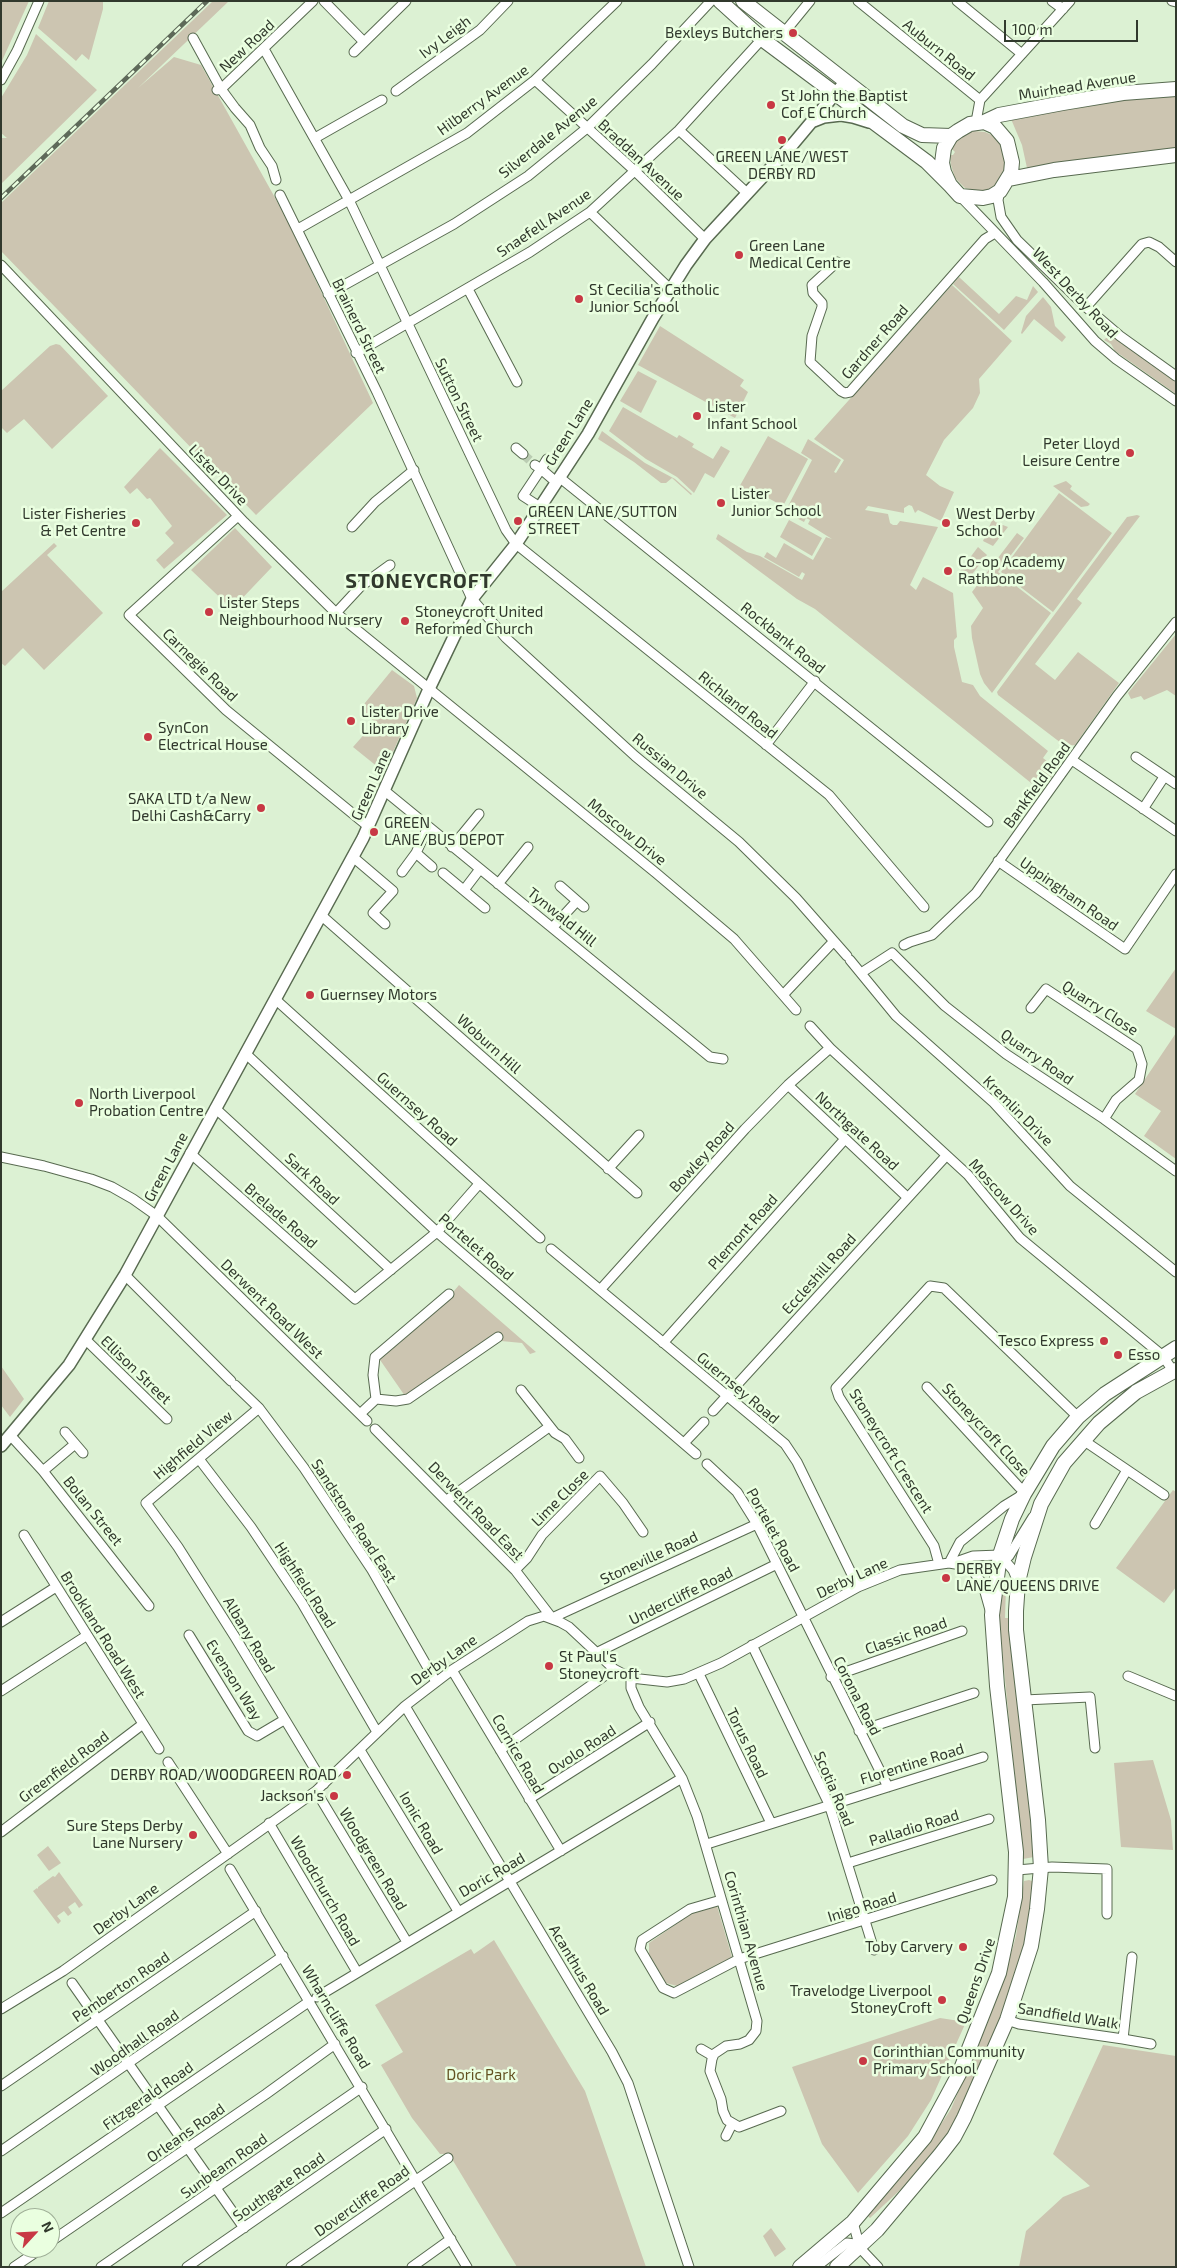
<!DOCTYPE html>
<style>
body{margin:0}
#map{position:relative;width:1177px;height:2268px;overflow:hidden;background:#dcf1d3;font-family:"Exo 2",sans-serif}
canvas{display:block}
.frame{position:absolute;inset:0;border:2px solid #31392d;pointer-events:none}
.north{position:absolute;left:10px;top:2208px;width:50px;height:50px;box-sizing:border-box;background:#eaffe0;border:1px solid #a0b098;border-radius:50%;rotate:65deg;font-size:14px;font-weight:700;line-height:20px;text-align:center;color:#31392d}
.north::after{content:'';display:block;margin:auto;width:18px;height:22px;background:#c83844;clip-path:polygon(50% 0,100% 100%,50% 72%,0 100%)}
.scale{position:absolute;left:1004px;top:20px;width:134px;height:22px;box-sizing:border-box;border:2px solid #31392d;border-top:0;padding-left:6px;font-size:15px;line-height:18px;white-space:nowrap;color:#31392d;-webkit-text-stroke:4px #eaffe0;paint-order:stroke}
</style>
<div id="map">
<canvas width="1177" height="2268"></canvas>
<div class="frame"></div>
<div class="north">N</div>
<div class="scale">100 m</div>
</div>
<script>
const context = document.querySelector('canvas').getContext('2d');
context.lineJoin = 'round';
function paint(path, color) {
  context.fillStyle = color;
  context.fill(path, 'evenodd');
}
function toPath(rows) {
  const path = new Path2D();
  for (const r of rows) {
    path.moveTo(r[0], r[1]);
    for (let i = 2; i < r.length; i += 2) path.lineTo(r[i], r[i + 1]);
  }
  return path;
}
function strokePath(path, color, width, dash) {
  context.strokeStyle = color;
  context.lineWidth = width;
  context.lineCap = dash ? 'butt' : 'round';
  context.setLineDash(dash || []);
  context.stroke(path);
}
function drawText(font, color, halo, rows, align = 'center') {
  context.font = font + ' "Exo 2",sans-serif';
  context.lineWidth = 5;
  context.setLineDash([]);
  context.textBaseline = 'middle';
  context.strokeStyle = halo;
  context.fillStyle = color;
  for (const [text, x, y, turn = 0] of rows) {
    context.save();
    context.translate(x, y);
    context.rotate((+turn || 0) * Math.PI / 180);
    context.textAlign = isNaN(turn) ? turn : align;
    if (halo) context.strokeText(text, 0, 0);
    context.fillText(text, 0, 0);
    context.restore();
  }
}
paint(toPath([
 [1,1,29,1,1,63],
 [49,1,103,1,103,9,89,60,82,54,76,61,38,28],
 [213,1,229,1,138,88,174,57,201,65,288,221,373,403,256,515,1,251,1,203],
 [36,34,97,90,1,184,1,138,7,138,1,133,1,98,27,55],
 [1176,94,1176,149,1027,168,1022,145,1011,119,1091,103],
 [974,131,985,132,994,136,1001,144,1005,152,1005,168,1000,183,986,192,965,188,955,178,951,165,950,155,953,155,955,152,952,149,955,142,967,133],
 [959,277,999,314,1016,296,1027,300,1033,286,1038,292,1004,330,953,284],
 [952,285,1012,341,979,379,980,393,973,408,944,440,926,475,940,486,954,492,941,521,918,510,915,513,912,506,909,505,904,508,904,513,868,506,865,510,888,514,890,523,893,525,897,525,900,521,938,527,910,585,916,590,923,577,953,593,957,637,954,640,954,647,962,682,973,685,980,696,1048,751,1043,758,1057,769,1041,791,815,609,797,599,716,539,718,534,747,552,760,556,802,580,805,574,802,572,799,577,764,557,767,552,776,558,784,543,813,560,826,537,832,539,808,524,810,520,806,518,804,522,791,515,793,511,787,508,812,460,801,453,808,439,841,460,834,472,836,473,844,460,814,439],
 [1043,297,1051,307,1055,326,1066,337,1062,342,1034,319,1022,334,1021,333,1026,316],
 [660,326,744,380,740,386,748,392,735,418,638,365],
 [1111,333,1176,380,1176,394,1115,351,1111,344,1104,340],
 [56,344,60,345,108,396,52,449,24,419,7,433,1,427,1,391,50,346],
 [638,371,657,381,641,413,620,401],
 [623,407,677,438,679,435,694,444,692,447,713,459,721,446,730,451,714,478,705,473,694,493,677,477,646,459,609,431],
 [602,431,645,463,675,479,692,494,691,495,672,478,666,483,661,483,634,462,598,439],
 [768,436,808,459,783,506,753,490,750,495,738,489],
 [160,448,227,515,164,569,156,560,174,543,165,533,172,526,150,498,147,499,137,488,130,494,124,487],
 [1066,481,1072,486,1070,489,1090,504,1088,506,1081,507,1053,486],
 [1059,493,1112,533,1053,612,1001,572],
 [1137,515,1140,516,1077,599,1082,603,1035,664,1055,680,1078,652,1119,683,1075,745,1065,746,998,695,997,692,1127,517],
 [993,518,996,519,995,522,1008,527,993,546,983,541],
 [789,520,822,538,812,556,780,537],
 [235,528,272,567,232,609,191,570],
 [1017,533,1024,538,998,572,1051,613,992,693,984,683,980,674,972,638,971,626,983,608,972,592],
 [54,543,57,546,47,555,103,613,44,670,23,648,5,666,1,663,1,592],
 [978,547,987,555,963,586,957,579,957,575],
 [1176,634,1176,696,1167,690,1144,700,1141,696,1131,699,1128,693],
 [392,670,414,686,417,698,384,772,353,747,375,722,360,709],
 [1176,968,1176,1029,1146,1011],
 [1176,1033,1176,1159,1144,1136,1161,1111,1135,1094],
 [459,1285,536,1352,530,1354,522,1343,501,1341,489,1346,478,1346,405,1396,378,1357,449,1297],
 [1,1366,24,1399,10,1417,1,1405],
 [1173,1490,1176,1492,1176,1587,1164,1603,1116,1568],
 [1002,1584,1006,1587,1005,1618,1010,1618,1034,1857,1023,1859,998,1610],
 [1153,1760,1171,1820,1173,1850,1121,1847,1114,1763],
 [48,1846,61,1863,49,1871,37,1855],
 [59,1872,83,1905,79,1908,75,1902,68,1907,72,1913,68,1916,64,1911,57,1916,61,1921,58,1924,33,1891,37,1888,38,1889,38,1887,53,1876,55,1877],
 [1029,1880,1035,1882,1027,1937,1002,2018,952,2129,913,2178,870,2218,867,2215,926,2147,951,2109,1002,1986,1016,1936,1024,1881],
 [717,1906,732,1957,677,1986,666,1983,649,1958,649,1943,692,1913],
 [494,1940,585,2091,646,2267,517,2267,449,2154,440,2154,412,2118,381,2065,403,2052,375,2005,471,1949,474,1954],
 [940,2018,966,2022,931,2100,908,2136,858,2193,822,2144,792,2067],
 [1103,2045,1176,2056,1176,2267,1019,2267,1026,2231,1063,2197,1090,2186,1053,2154],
 [771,2228,786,2249,775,2257,763,2236]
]), '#ccc5b1');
strokePath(toPath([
 [523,454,535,465]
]), '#baccb2', 9, [9, 4.5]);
const minor = toPath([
 [324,1,364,42],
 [858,1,980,100],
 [957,1,1022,54],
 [1052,1,1063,9],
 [1172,1,1176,2],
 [783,34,810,1],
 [193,38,221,89,313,1],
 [264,49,349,200,506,530,516,544,829,795,924,907],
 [354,52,406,1],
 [1,80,17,51,39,1],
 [535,80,636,172,705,239],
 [217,90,221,89,235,108,250,125,260,148,272,166,276,180],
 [396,91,480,30,508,1],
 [976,122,980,100,1070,1],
 [679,130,747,193],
 [315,138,382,100],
 [1000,191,998,200,1001,217,1017,240,1086,307,1120,336,1176,376],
 [280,195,377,392,472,599,506,638,635,756,739,842,796,898,847,956],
 [960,196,1043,282,1095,341,1116,359,1176,401],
 [590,212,670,289],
 [298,229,467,133,535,80,617,1],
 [837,262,812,285,813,293,822,303,822,307,812,336,810,362,841,391,845,393,850,392,985,239,995,233],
 [1,265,244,522,336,613,656,873,734,939,796,1010],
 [468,289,517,382],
 [328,294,454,224,528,176,587,128,652,64,711,1],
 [1086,307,1142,244,1149,242,1159,247,1176,262],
 [356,353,530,252,590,212,679,130,762,39],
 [516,448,523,454],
 [535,465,541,469,547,459],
 [559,477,988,822],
 [540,507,523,496,541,469,556,482],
 [238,516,129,615,226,710,369,827],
 [352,527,375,502,414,470],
 [336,613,361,586,390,565],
 [766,745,815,681],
 [1136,757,1176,784],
 [1072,760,1176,831],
 [385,791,710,1057,723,1059],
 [1143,809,1164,777],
 [452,847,479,814],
 [416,853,432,867],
 [353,857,393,891,373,913,385,924],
 [998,861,1125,949,1176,874],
 [402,872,416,853,428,827],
 [443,873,485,908],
 [498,884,528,847],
 [560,886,584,907],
 [464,890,480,869],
 [322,916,637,1193],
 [553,927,577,901],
 [904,945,910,942,932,935,976,893,1117,696,1176,622],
 [850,960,896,1016,994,1103,1070,1186,1176,1272],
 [861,973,892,953,945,1006,1006,1054,1104,1119,1176,1171],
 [783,995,834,941],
 [275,999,540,1238],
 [1031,1008,1046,989,1137,1049,1142,1064,1139,1080,1116,1100,1104,1119],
 [810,1026,830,1048,968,1175,1020,1238,1163,1356,1173,1371],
 [245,1053,437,1232,696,1454],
 [788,1085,907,1197],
 [215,1108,391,1270],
 [190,1153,355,1299,437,1232,479,1184],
 [1,1157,44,1166,91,1179,112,1187,133,1199,157,1216,367,1421],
 [608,1169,639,1135],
 [551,1249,785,1444,797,1462,858,1587],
 [125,1275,231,1381],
 [600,1290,745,1129,788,1085,830,1048],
 [86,1340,167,1419],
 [663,1343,845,1139],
 [235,1385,259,1408,304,1468,372,1570,436,1682],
 [927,1387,1019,1487,1026,1491],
 [521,1390,555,1433,565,1439,579,1458],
 [376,1399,396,1401,408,1399,498,1337],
 [259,1408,146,1503,178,1547,235,1637,324,1784],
 [713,1411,946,1156],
 [360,1414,376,1399,373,1375,375,1357,449,1294],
 [375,1429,515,1570,552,1618,757,1524],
 [65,1432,83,1453],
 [11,1436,43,1471,149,1606],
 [1083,1440,1164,1495],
 [684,1443,704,1422],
 [199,1459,251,1527,302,1603,377,1732],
 [707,1464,737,1492,757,1524,888,1787],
 [43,1471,75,1444],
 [447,1500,549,1427],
 [1095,1524,1127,1470],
 [24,1535,159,1749],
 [949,1563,960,1542,1004,1506,1022,1495],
 [953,1563,973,1556,1000,1555,1013,1570,1018,1582],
 [939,1564,934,1546,839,1397,836,1388,930,1286,944,1288,1078,1417],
 [971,1568,983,1585,990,1610],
 [515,1570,527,1558,542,1535,600,1476,623,1503,643,1532],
 [1,1622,56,1587],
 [189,1635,248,1731,257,1736,284,1720],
 [752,1645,829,1804,874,1950],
 [596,1653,777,1564],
 [452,1670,561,1851],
 [699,1674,771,1823],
 [1128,1676,1176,1696],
 [831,1677,962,1631],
 [631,1678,631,1688,639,1707,682,1778,697,1816,757,2021,756,2031,749,2040,740,2044,726,2046,714,2054,712,2059,710,2071,721,2099,723,2111,727,2120,739,2127,781,2111],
 [1,1691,86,1636],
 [1024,1700,1090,1697,1095,1748],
 [405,1706,612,2052,628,2083,689,2267],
 [859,1731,974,1693],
 [360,1750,458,1911],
 [500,1750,614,1669],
 [168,1762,228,1854],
 [316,1791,407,1942],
 [529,1799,650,1722],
 [269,1823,357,1972],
 [1,1832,143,1724],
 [707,1844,983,1757],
 [848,1863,989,1819],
 [230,1869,467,2267],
 [1017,1870,1052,1867,1107,1869,1107,1914],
 [721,1900,690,1909,642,1940,640,1949,663,1988,674,1993,739,1959,992,1880],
 [72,1983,244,2228],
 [317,1997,682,1778],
 [1,2009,63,1971,316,1791,405,1706,452,1670,528,1621,544,1616,560,1622,569,1627,614,1669,631,1678,667,1682,684,1679,721,1663,858,1587,900,1570,949,1563,986,1569,998,1566,1009,1556,1033,1517],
 [1007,2020,1019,2024,1123,2039,1132,1957],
 [1123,2039,1151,2044],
 [701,2049,713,2056],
 [1,2086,256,1911],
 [726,2136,732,2124],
 [1,2151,283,1956],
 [1,2213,310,2001],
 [853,2222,860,2248,878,2267],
 [50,2242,266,2094,335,2044],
 [14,2267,42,2248],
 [101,2267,362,2087],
 [187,2267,386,2129],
 [291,2267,448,2158],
 [412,2267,451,2239],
 [816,2267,847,2243,855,2244,860,2248]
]);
const major = toPath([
 [814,121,824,117,841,115,853,117,869,122],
 [1,1446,69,1365,125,1275,363,838,429,689,472,599,516,544,588,434,653,318,686,265,705,239,793,144,845,82]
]);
const highway = toPath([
 [720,1,762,39,927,162,950,185],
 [743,1,903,126,922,135,951,136],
 [984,122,995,127,1007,141,1012,162,1011,173,1000,191,992,196,983,198,960,196,950,185,944,172,942,163,944,148,951,136,958,131,970,124,984,122],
 [984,122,999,115,1063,103,1123,93,1176,89],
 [1009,179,1054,170,1176,155],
 [800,2267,853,2222,925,2137,959,2074,999,1973,1015,1897,1016,1852,997,1686,992,1615,1000,1555,1012,1519,1024,1494,1053,1446,1078,1417,1105,1394,1176,1348],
 [837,2267,877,2230,940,2155,954,2137,964,2118,1007,2020,1031,1946,1037,1909,1041,1868,1038,1820,1016,1630,1016,1611,1018,1582,1024,1557,1041,1504,1064,1463,1099,1423,1136,1392,1176,1370]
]);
strokePath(minor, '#586a50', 11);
strokePath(major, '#586a50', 14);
strokePath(highway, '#586a50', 16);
strokePath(minor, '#fff', 9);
strokePath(major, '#fff', 11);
strokePath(highway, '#fff', 14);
const rail = toPath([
 [1,198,207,1]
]);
strokePath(rail, '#5e6959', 4.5);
strokePath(rail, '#eaffe0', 2.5, [8]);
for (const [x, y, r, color] of [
 [793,33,5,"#c83844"],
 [771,105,5,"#c83844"],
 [782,140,5,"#c83844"],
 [739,255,5,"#c83844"],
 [579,299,5,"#c83844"],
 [697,416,5,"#c83844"],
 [1130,453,5,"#c83844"],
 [721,503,5,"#c83844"],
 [518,521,5,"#c83844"],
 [136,523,5,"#c83844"],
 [946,523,5,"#c83844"],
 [948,571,5,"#c83844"],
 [209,612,5,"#c83844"],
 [405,621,5,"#c83844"],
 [351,721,5,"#c83844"],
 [148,737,5,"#c83844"],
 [261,808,5,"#c83844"],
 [374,832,5,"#c83844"],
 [310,995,5,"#c83844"],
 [79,1103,5,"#c83844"],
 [1104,1341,5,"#c83844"],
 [1118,1355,5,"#c83844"],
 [946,1578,5,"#c83844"],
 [549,1666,5,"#c83844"],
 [347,1775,5,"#c83844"],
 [334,1796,5,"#c83844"],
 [193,1835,5,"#c83844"],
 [963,1947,5,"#c83844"],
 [942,2000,5,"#c83844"],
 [863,2061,5,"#c83844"]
]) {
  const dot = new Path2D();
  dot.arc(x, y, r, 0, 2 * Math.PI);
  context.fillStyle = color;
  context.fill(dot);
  strokePath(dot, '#eaffe0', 2);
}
drawText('15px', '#31392d', '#eaffe0', [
 ["Bexleys Butchers",783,33,"right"],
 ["St John the Baptist",781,96],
 ["Cof E Church",781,113],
 ["GREEN LANE/WEST",782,157,"center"],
 ["DERBY RD",782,174,"center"],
 ["Green Lane",749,246],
 ["Medical Centre",749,263],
 ["St Cecilia's Catholic",589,290],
 ["Junior School",589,307],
 ["Lister",707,407],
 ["Infant School",707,424],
 ["Peter Lloyd",1120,444,"right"],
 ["Leisure Centre",1120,461,"right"],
 ["Lister",731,494],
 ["Junior School",731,511],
 ["GREEN LANE/SUTTON",528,512],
 ["STREET",528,529],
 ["Lister Fisheries",126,514,"right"],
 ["& Pet Centre",126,531,"right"],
 ["West Derby",956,514],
 ["School",956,531],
 ["Co-op Academy",958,562],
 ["Rathbone",958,579],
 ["Lister Steps",219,603],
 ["Neighbourhood Nursery",219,620],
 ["Stoneycroft United",415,612],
 ["Reformed Church",415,629],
 ["Lister Drive",361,712],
 ["Library",361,729],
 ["SynCon",158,728],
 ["Electrical House",158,745],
 ["SAKA LTD t/a New",251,799,"right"],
 ["Delhi Cash&Carry",251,816,"right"],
 ["GREEN",384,823],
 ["LANE/BUS DEPOT",384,840],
 ["Guernsey Motors",320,995],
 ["North Liverpool",89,1094],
 ["Probation Centre",89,1111],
 ["Tesco Express",1094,1341,"right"],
 ["Esso",1128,1355],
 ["DERBY",956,1569],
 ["LANE/QUEENS DRIVE",956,1586],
 ["St Paul's",559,1657],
 ["Stoneycroft",559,1674],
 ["DERBY ROAD/WOODGREEN ROAD",337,1775,"right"],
 ["Jackson's",324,1796,"right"],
 ["Sure Steps Derby",183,1826,"right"],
 ["Lane Nursery",183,1843,"right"],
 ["Toby Carvery",953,1947,"right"],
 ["Travelodge Liverpool",932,1991,"right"],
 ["StoneyCroft",932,2008,"right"],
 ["Corinthian Community",873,2052],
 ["Primary School",873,2069]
], 'left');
drawText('15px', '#31392d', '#eaffe0', [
 ["Ivy Leigh",445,37,-37],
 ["New Road",247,46,-43],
 ["Auburn Road",939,50,39],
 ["Muirhead Avenue",1077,86,-9],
 ["Hilberry Avenue",483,100,-36],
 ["Silverdale Avenue",548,137,-39],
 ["Braddan Avenue",641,160,43],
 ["Snaefell Avenue",544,223,-34],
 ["West Derby Road",1075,293,47],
 ["Brainerd Street",359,326,64],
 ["Gardner Road",875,342,-49],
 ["Sutton Street",459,400,64],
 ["Green Lane",569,432,-58],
 ["Lister Drive",218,475,46],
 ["Rockbank Road",783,638,39],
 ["Carnegie Road",200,665,44],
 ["Richland Road",738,705,39],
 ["Russian Drive",670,766,40],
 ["Green Lane",371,785,-66],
 ["Bankfield Road",1037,785,-54],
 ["Moscow Drive",627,832,39],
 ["Uppingham Road",1069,894,35],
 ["Tynwald Hill",562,917,39],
 ["Quarry Close",1100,1008,33],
 ["Woburn Hill",489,1044,42],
 ["Quarry Road",1037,1057,35],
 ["Guernsey Road",417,1109,42],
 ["Kremlin Drive",1018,1111,45],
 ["Northgate Road",857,1131,43],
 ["Bowley Road",702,1157,-48],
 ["Green Lane",166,1167,-62],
 ["Sark Road",312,1179,43],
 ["Moscow Drive",1004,1197,48],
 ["Brelade Road",281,1216,41],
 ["Plemont Road",743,1232,-48],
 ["Portelet Road",476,1247,41],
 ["Eccleshill Road",819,1274,-48],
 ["Derwent Road West",272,1309,44],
 ["Ellison Street",136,1370,44],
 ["Guernsey Road",738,1388,40],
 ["Stoneycroft Close",986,1430,47],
 ["Highfield View",193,1445,-40],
 ["Stoneycroft Crescent",891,1451,58],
 ["Lime Close",560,1498,-45],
 ["Bolan Street",93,1511,51],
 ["Derwent Road East",476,1511,46],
 ["Sandstone Road East",354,1521,57],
 ["Portelet Road",773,1530,61],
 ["Stoneville Road",649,1558,-25],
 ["Derby Lane",852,1578,-25],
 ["Highfield Road",305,1585,57],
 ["Undercliffe Road",681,1596,-26],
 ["Brookland Road West",103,1635,58],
 ["Albany Road",249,1635,59],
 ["Classic Road",906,1636,-19],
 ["Derby Lane",444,1660,-35],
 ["Evenson Way",234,1680,58],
 ["Corona Road",857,1696,63],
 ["Torus Road",747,1743,64],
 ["Ovolo Road",582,1750,-33],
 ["Cornice Road",518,1754,60],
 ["Florentine Road",912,1764,-17],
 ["Greenfield Road",64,1767,-37],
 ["Scotia Road",834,1789,67],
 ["Ionic Road",421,1823,59],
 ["Palladio Road",914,1828,-17],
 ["Woodgreen Road",373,1859,59],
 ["Doric Road",492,1875,-30],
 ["Woodchurch Road",325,1891,60],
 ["Inigo Road",862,1907,-17],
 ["Derby Lane",126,1909,-36],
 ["Corinthian Avenue",746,1931,74],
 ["Acanthus Road",579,1970,59],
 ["Queens Drive",976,1981,-71],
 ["Pemberton Road",121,1987,-34],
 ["Sandfield Walk",1068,2016,9],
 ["Wharncliffe Road",336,2017,59],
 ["Woodhall Road",135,2043,-35],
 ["Fitzgerald Road",148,2096,-35],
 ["Orleans Road",186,2133,-35],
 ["Sunbeam Road",224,2166,-35],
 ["Southgate Road",279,2187,-35],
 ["Dovercliffe Road",362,2201,-35]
]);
drawText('15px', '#635221', '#eaffe0', [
 ["Doric Park",481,2075]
]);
context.letterSpacing = '1px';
drawText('bold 20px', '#31392d', '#eaffe0', [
 ["STONEYCROFT",419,581]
]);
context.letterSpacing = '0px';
</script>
